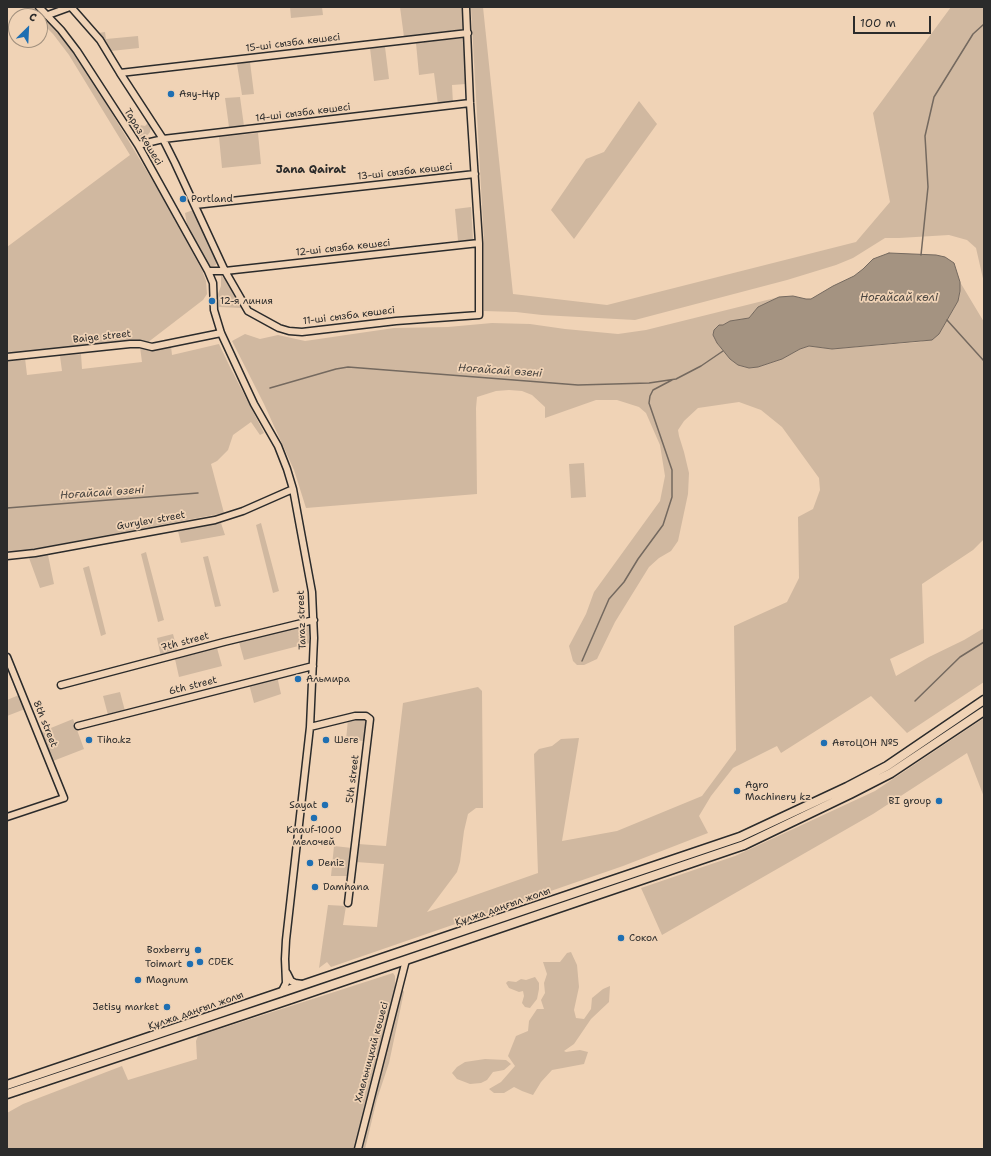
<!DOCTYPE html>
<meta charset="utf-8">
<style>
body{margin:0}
#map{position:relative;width:991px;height:1156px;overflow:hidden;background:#f0d3b6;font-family:"Shantell Sans",sans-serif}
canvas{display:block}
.frame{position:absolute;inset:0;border:8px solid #2b2b2b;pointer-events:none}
.north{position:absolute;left:8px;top:8px;width:40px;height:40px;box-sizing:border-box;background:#f0d3b6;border:1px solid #a1907e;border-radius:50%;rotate:24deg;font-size:11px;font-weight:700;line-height:16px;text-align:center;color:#2b2b2b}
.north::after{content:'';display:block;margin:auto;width:14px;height:18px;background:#1f6fb2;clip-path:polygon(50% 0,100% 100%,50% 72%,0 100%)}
.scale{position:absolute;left:853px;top:16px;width:78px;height:18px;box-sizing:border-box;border:2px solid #2b2b2b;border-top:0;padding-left:5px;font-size:12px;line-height:14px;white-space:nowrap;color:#2b2b2b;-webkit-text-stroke:3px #f0d3b6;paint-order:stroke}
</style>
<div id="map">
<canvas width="991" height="1156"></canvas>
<div class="frame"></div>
<div class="north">С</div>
<div class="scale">100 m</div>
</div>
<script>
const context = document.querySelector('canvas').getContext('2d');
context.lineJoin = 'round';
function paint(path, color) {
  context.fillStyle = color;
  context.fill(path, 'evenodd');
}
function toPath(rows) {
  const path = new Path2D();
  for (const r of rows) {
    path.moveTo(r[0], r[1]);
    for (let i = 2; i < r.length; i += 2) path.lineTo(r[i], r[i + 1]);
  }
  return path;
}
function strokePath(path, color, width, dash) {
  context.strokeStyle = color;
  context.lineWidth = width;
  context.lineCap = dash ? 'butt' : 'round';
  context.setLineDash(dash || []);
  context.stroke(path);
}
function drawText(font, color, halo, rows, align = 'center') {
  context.font = font + ' "Shantell Sans",sans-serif';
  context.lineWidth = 3.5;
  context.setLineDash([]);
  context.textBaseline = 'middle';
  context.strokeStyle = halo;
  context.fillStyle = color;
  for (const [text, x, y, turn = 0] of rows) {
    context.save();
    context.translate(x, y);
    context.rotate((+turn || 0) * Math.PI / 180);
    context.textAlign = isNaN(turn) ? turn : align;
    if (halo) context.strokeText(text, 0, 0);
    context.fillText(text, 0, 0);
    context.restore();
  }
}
paint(toPath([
 [26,7,33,7,46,19,63,39,90,77,157,188,202,270,206,281,207,294,203,300,147,343,134,340,7,354,7,247,130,155,69,55,53,34,40,21,40,16,35,16],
 [290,7,322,7,323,15,291,18],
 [400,7,462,7,463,29,404,37],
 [471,7,483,7,513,294,607,305,856,242,890,202,873,113,951,7,984,7,984,283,976,248,967,240,949,235,899,238,885,238,853,258,836,265,787,280,635,320,542,315,516,312,484,311,484,242],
 [105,32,106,39,138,36,139,48,111,51,98,33],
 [464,38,466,84,452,85,453,104,438,105,434,73,419,75,416,43],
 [385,47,389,79,374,81,370,48],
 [250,62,254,94,242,95,237,64],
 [240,97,244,126,229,127,225,98],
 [639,101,657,124,574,239,551,210,586,159,604,152],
 [149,122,151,126,150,132,144,139,141,138,137,134,136,128,140,125,145,126],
 [258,133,261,164,222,168,219,137],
 [471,207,473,240,458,241,455,209],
 [193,210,217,261,216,265,210,267,187,224,185,213],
 [221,275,226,281,241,308,219,307,218,294,221,286],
 [960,282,984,322,984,539,973,550,922,584,924,643,890,659,896,676,929,657,964,640,984,628,984,682,907,733,871,696,781,753,777,746,733,768,711,796,699,816,708,833,623,866,331,967,327,962,319,968,328,905,346,906,343,925,377,927,384,864,356,862,358,844,386,846,403,703,478,687,482,691,483,808,476,808,468,814,464,831,460,862,457,872,427,912,538,873,534,754,539,749,552,746,561,739,579,738,562,841,617,831,702,796,736,750,734,626,787,602,799,578,798,517,813,509,820,490,819,478,782,427,761,410,739,402,698,408,684,421,678,430,679,436,684,452,689,473,688,494,678,541,671,551,659,558,649,567,615,622,597,659,584,665,577,665,573,661,569,646,586,614,594,592,660,501,665,476,660,445,646,413,639,407,617,400,596,400,545,418,545,407,532,395,522,391,509,390,496,391,477,397,476,408,477,494,306,508,294,470,264,404,232,341,245,334,260,339,278,335,305,341,394,328,448,327,492,323,530,324,565,329,618,334,646,330,779,297,758,307,749,318,730,321,714,330,713,335,717,343,723,351,738,365,749,368,758,367,782,359,800,349,809,346,832,349,920,342,939,334,958,301,960,291],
 [219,344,230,367,264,433,260,435,251,422,233,435,228,450,217,461,211,464,224,513,7,554,7,361,25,358,27,375,62,371,60,356,81,354,82,369,142,362,140,347,151,351,171,346,172,355],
 [584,463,586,497,571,498,569,464],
 [221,523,225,535,181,543,178,531],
 [261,523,279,591,273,593,256,525],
 [146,552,164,620,158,622,141,554],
 [48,555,54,584,40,588,29,558],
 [208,556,221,606,215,607,203,557],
 [89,566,106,634,101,636,83,568],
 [310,624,310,643,244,660,239,642],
 [173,634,178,653,161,657,157,638],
 [217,648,222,666,179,677,175,659],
 [277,676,281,694,254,703,249,684],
 [120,692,125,711,108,715,103,696],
 [19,695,25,709,7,716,7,700],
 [984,718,984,797,967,753,873,814,662,935,641,888,735,856,875,791],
 [73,719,84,749,53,761,41,732],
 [348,719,365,719,366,720,365,741,346,740],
 [334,846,352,848,349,876,331,876],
 [571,952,577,965,579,987,574,1010,576,1018,584,1019,591,1009,592,998,603,989,610,986,609,1002,591,1019,574,1044,564,1051,566,1052,580,1050,588,1052,584,1064,552,1070,541,1082,533,1095,522,1091,514,1087,504,1093,494,1093,489,1089,501,1082,515,1066,508,1056,516,1036,528,1031,529,1021,537,1009,544,1009,541,1000,545,993,544,983,547,974,543,962,560,962,567,953],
 [393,973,395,976,395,987,403,990,404,992,389,1063,377,1099,365,1149,7,1149,7,1113,23,1104,122,1066,128,1080,197,1059,196,1041,198,1036],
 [535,977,539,983,539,989,537,999,530,1008,525,1007,522,1003,524,996,523,991,519,992,509,988,506,983,508,981,516,982,521,979,526,980],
 [485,1059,506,1060,511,1064,504,1070,493,1072,487,1080,481,1083,470,1084,457,1079,452,1073,457,1067,465,1062]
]), '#d0b8a0');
const water = toPath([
 [889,253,936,255,945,257,954,263,960,282,960,291,958,301,939,334,932,340,832,349,809,346,800,349,782,359,758,367,749,368,738,365,730,359,717,343,713,335,714,330,719,325,723,325,730,321,749,318,758,307,779,297,793,296,806,299,811,299,833,286,854,276,863,269,873,259,889,253]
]);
paint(water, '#a49381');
strokePath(water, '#74695f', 1);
strokePath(toPath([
 [921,255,928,187,925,136,934,97,973,34,984,24],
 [947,320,984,361],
 [270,388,336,369,348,367,578,385,649,383,676,379,701,366,723,351],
 [7,508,198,493],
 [582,661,609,599,624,582,638,559,663,525,672,497,672,470,649,403,650,396,653,390,672,380],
 [915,701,960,657,984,642]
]), '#74695f', 1.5);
const minor = toPath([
 [39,7,61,30,77,51,138,145,208,271,213,283,214,310,221,333,254,404,278,446,287,469,293,489,312,592,314,638,310,727,286,940,285,959,286,983,281,993],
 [71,7,100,40,120,73,163,139,175,163,225,271,248,311,279,328,289,331,302,332,396,321,479,315,479,243,470,103,466,7],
 [48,15,70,7],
 [120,73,468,33],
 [138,145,163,139,470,103],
 [195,205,475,174],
 [208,271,225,271,479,243],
 [7,357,130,344,140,344,152,347,221,333],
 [7,556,35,553,215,520,243,511,293,489],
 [7,657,64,798,7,817],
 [61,685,224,642,314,620],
 [78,726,313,666],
 [310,727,355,716,366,716,370,719,348,903],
 [287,973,291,981,295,983,302,984],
 [358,1149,406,960]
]);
const major = toPath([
 [7,1085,740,837,847,787,887,766,984,700],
 [7,1094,291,999,744,845,850,794,891,773,984,711]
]);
strokePath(minor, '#2b2b2b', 9);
strokePath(major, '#2b2b2b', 11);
strokePath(minor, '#f0d3b6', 6);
strokePath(major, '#f0d3b6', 8);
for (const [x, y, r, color] of [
 [171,94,4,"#1f6fb2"],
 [183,199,4,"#1f6fb2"],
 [212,301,4,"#1f6fb2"],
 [298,679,4,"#1f6fb2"],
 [89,740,4,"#1f6fb2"],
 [326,740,4,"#1f6fb2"],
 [824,743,4,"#1f6fb2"],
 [737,791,4,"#1f6fb2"],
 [939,801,4,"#1f6fb2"],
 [325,805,4,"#1f6fb2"],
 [314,818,4,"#1f6fb2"],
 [310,863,4,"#1f6fb2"],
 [315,887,4,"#1f6fb2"],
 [621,938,4,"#1f6fb2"],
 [198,950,4,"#1f6fb2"],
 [200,962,4,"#1f6fb2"],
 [190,964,4,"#1f6fb2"],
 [138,980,4,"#1f6fb2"],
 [167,1007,4,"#1f6fb2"]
]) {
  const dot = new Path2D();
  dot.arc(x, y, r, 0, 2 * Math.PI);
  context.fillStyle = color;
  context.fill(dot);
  strokePath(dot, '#f0d3b6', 1.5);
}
drawText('10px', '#2b2b2b', '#f0d3b6', [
 ["15-ші сызба көшесі",293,43,-7],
 ["14-ші сызба көшесі",303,113,-7],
 ["Тараз көшесі",143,137,59],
 ["13-ші сызба көшесі",405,172,-6],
 ["12-ші сызба көшесі",343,248,-6],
 ["11-ші сызба көшесі",349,316,-7],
 ["Baige street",102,337,-6],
 ["Gurylev street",151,521,-10],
 ["Taraz street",302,620,-92],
 ["7th street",185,642,-15],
 ["6th street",193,686,-14],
 ["8th street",45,724,68],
 ["5th street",353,779,-83],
 ["Құлжа даңғыл жолы",503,907,-19],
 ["Құлжа даңғыл жолы",196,1011,-19],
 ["Хмельницкий көшесі",372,1052,-75]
]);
drawText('10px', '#2b2b2b', '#f0d3b6', [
 ["Аяу-Нұр",179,94],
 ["Portland",191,199],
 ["12-я линия",220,301],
 ["Альмира",306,679],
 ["Tiho.kz",97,740],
 ["Шеге",334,740],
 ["АвтоЦОН №5",832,743],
 ["Agro",745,785],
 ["Machinery kz",745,797],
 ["BI group",931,801,"right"],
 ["Sayat",317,805,"right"],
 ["Knauf-1000",314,830,"center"],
 ["мелочей",314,842,"center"],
 ["Deniz",318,863],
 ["Damhana",323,887],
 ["Сокол",629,938],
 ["Boxberry",190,950,"right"],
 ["CDEK",208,962],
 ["Toimart",182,964,"right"],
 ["Magnum",146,980],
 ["Jetisy market",159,1007,"right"]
], 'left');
drawText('bold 11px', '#2b2b2b', '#f0d3b6', [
 ["Jana Qairat",311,170]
]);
drawText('italic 11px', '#494540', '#f0d3b6', [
 ["Ноғайсай көлі",899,298],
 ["Ноғайсай өзені",500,371,4],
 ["Ноғайсай өзені",102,493,-4]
]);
</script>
